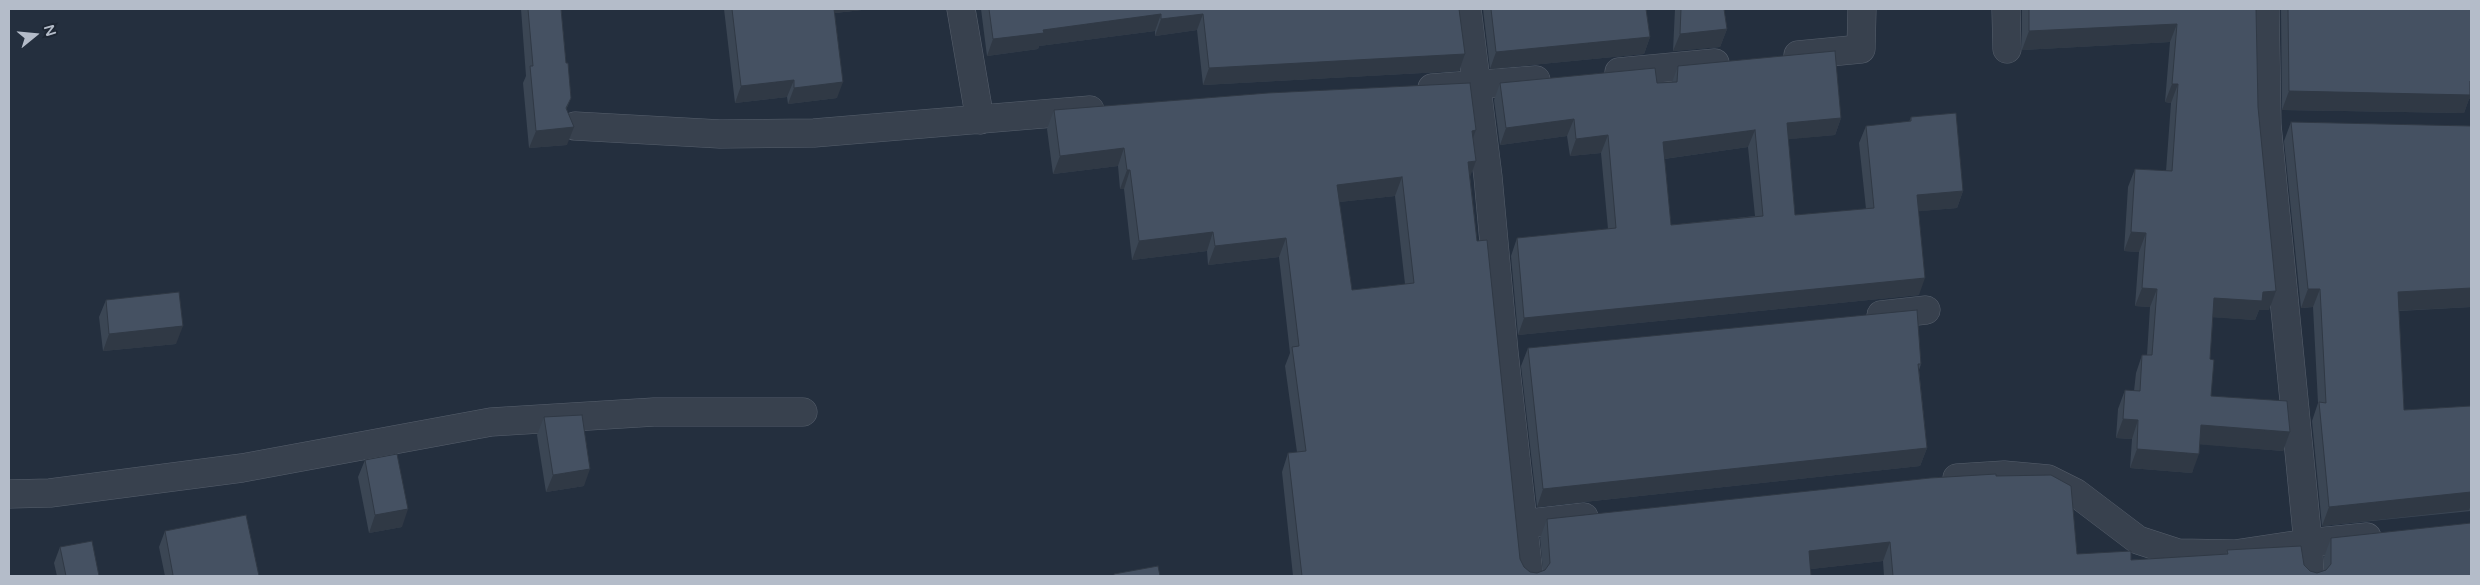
<!DOCTYPE html>
<style>
body{margin:0}
#map{position:relative;width:2480px;height:585px;overflow:hidden;background:#242f3e;font-family:"Varela Round",sans-serif}
canvas{display:block}
.frame{position:absolute;inset:0;border:10px solid #b4bcc9;pointer-events:none}
.north{position:absolute;left:10px;top:10px;width:50px;height:50px;-webkit-text-stroke:4px #1d2633;paint-order:stroke;rotate:73deg;font-size:14px;font-weight:700;line-height:20px;text-align:center;color:#b4bcc9}
.north::after{content:'';display:block;margin:auto;width:18px;height:22px;background:#b4bcc9;clip-path:polygon(50% 0,100% 100%,50% 72%,0 100%)}
</style>
<div id="map">
<canvas width="2480" height="585"></canvas>
<div class="frame"></div>
<div class="north">N</div>
</div>
<script>
const context = document.querySelector('canvas').getContext('2d');
context.lineJoin = 'round';
function toPath(rows) {
  const path = new Path2D();
  for (const r of rows) {
    path.moveTo(r[0], r[1]);
    for (let i = 2; i < r.length; i += 2) path.lineTo(r[i], r[i + 1]);
  }
  return path;
}
function strokePath(path, color, width, dash) {
  context.strokeStyle = color;
  context.lineWidth = width;
  context.lineCap = dash ? 'butt' : 'round';
  context.setLineDash(dash || []);
  context.stroke(path);
}
function paint(path, color) {
  context.fillStyle = color;
  context.fill(path, 'evenodd');
}
const street = toPath([
 [961,9,980,120],
 [1467,9,1488,177,1504,352,1529,576],
 [2006,9,2007,49],
 [2265,9,2267,125,2308,543,2367,537],
 [1798,55,1861,49,1862,9],
 [1619,72,1715,63],
 [1432,88,1536,80],
 [575,126,720,134,814,133,1090,110],
 [1881,315,1926,310],
 [1957,478,2004,475,2048,479,2076,493,2138,540,2178,553,2235,554,2308,543,2310,576],
 [9,494,50,493,242,468,491,422,654,412,803,412],
 [1523,524,1584,517]
]);
strokePath(street, '#565f6c', 29);
strokePath(street, '#38414e', 28);
paint(toPath([
 [521,9,561,9,566,63,571,98,566,110,567,145,529,148,523,83,526,76],
 [724,9,871,9,835,13,837,98,788,104,787,97,735,103],
 [981,9,1459,9,1465,54,1459,71,1203,85,1197,30,1155,36,1155,31,1039,46,1038,49,987,56],
 [1483,9,1646,9,1650,37,1644,54,1490,69],
 [1675,9,1724,9,1727,29,1720,47,1673,51],
 [2022,9,2256,9,2258,107,2269,310,2259,310,2255,320,2213,317,2210,359,2211,396,2290,432,2283,451,2200,444,2192,473,2130,468,2132,439,2116,438,2118,409,2125,390,2134,391,2136,373,2142,355,2147,355,2150,307,2135,306,2139,252,2124,251,2128,187,2135,169,2166,171,2171,103,2165,102,2170,42,2022,50],
 [2281,9,2471,9,2471,99,2469,99,2464,113,2282,110],
 [1678,66,1841,118,1835,135,1788,139,1795,215,1866,209,1859,143,1866,126,1909,122,1911,117,1963,191,1957,208,1919,211,1919,295,1518,335,1511,256,1517,238,1608,229,1601,153,1570,156,1567,136,1500,145,1494,100,1500,83,1672,82],
 [1748,147,1755,216,1671,225,1664,159],
 [1054,110,1476,130,1473,138,1470,177,1477,241,1520,559,1524,567,1530,572,1537,573,1543,571,1540,538,1547,519,1996,476,2077,554,2131,560,2226,554,2227,550,2304,565,2310,571,2317,573,2324,570,2324,557,2331,538,2471,576,1884,576,1883,561,1811,569,1811,576,1293,576,1282,472,1288,453,1297,452,1285,366,1290,353,1279,257,1208,265,1207,251,1132,260,1124,189,1120,189,1118,166,1053,174,1047,129],
 [1395,196,1405,284,1352,290,1339,202],
 [2291,122,2471,126,2471,307,2399,311,2404,410,2471,406,2471,511,2322,526,2312,421,2318,403,2313,307,2301,308,2284,141],
 [106,300,176,344,103,351,99,317],
 [1528,348,1921,364,1919,370,1927,448,1920,466,1537,507,1521,366],
 [544,417,584,486,546,492,537,435],
 [365,460,402,527,369,533,358,477],
 [165,531,259,576,165,576,159,547],
 [60,547,99,576,57,576,54,563]
]), '#3b4654');
paint(toPath([
 [829,9,871,9,826,14],
 [1161,14,1155,31,1039,46,1038,49,987,56,993,39,1043,30],
 [1203,14,1197,30,1155,36,1161,19],
 [2177,24,2170,42,2022,50,2029,31],
 [1727,29,1720,47,1673,51,1680,34],
 [1650,37,1644,54,1490,69,1496,52],
 [1465,54,1459,71,1203,85,1209,68],
 [794,80,787,97,735,103,741,86],
 [2471,81,2471,99,2469,99,2464,113,2282,110,2289,91],
 [843,82,837,98,788,104,794,88],
 [2172,84,2178,84,2171,103,2165,102],
 [1841,118,1835,135,1781,140,1787,123],
 [1574,119,1567,136,1500,145,1506,128],
 [574,127,567,145,529,148,536,131],
 [1476,130,1469,149,1472,131],
 [1755,130,1748,147,1656,160,1663,142],
 [1608,135,1601,153,1570,156,1576,139],
 [1124,148,1118,166,1053,174,1060,156],
 [1476,161,1469,180,1468,162],
 [1127,170,1130,170,1124,189,1120,189],
 [1402,177,1395,196,1330,203,1337,185],
 [1963,191,1957,208,1911,212,1917,195],
 [1213,232,1207,251,1132,260,1139,241],
 [2131,232,2146,233,2139,252,2124,251],
 [1286,238,1279,257,1208,265,1215,246],
 [1925,278,1919,295,1518,335,1524,318],
 [2142,288,2157,289,2150,307,2135,306],
 [2471,288,2471,307,2391,311,2398,292],
 [2308,289,2320,289,2313,307,2301,308],
 [2276,291,2269,310,2259,310,2255,320,2207,317,2214,298,2263,292],
 [183,326,176,344,103,351,109,334],
 [2123,419,2138,420,2132,439,2116,438],
 [2201,425,2290,432,2283,451,2194,444],
 [1927,448,1920,466,1537,507,1543,489],
 [2137,449,2199,454,2192,473,2130,468],
 [590,469,584,486,546,492,553,475],
 [2471,492,2471,505,2469,510,2322,526,2329,507],
 [408,509,402,527,369,533,375,515],
 [1890,542,1883,561,1802,570,1809,551]
]), '#303945');
const building = toPath([
 [528,9,561,9,566,63,568,63,571,98,566,108,574,127,536,131,530,66,533,66,528,9],
 [732,9,834,9,843,82,794,88,794,80,741,86,732,9],
 [989,9,1459,9,1465,54,1209,68,1203,14,1161,19,1161,14,1043,30,1044,33,993,39,989,9],
 [1491,9,1646,9,1650,37,1496,52,1491,9],
 [1681,9,1724,9,1727,29,1680,34,1681,9],
 [2029,9,2256,9,2258,107,2276,291,2263,292,2262,301,2214,298,2210,359,2214,360,2211,396,2287,401,2290,432,2201,425,2199,454,2137,449,2138,420,2123,419,2125,390,2140,391,2142,355,2152,355,2157,289,2142,288,2146,233,2131,232,2135,169,2172,171,2178,84,2172,84,2177,24,2029,31,2029,9],
 [2288,9,2471,9,2471,81,2470,81,2470,95,2289,91,2288,9],
 [1835,51,1841,118,1787,123,1795,215,1874,208,1866,126,1911,121,1911,117,1956,113,1963,191,1917,195,1925,278,1524,318,1517,238,1616,228,1608,135,1576,139,1574,119,1506,128,1500,83,1655,68,1657,83,1677,82,1678,66,1835,51],
 [1755,130,1763,216,1671,225,1663,142,1755,130],
 [1470,83,1476,130,1472,131,1476,161,1468,162,1477,241,1487,240,1520,559,1524,567,1530,572,1537,573,1545,570,1550,563,1547,519,1930,478,1996,474,1996,476,2051,475,2071,486,2077,554,2131,551,2131,560,2228,554,2227,550,2301,546,2304,565,2310,571,2317,573,2326,570,2331,564,2331,538,2471,523,2471,576,1893,576,1890,542,1809,551,1811,576,1302,576,1288,453,1306,451,1292,347,1299,346,1286,238,1215,246,1213,232,1139,241,1130,170,1127,170,1124,148,1060,156,1054,110,1268,93,1470,83],
 [1402,177,1414,283,1352,290,1337,185,1402,177],
 [2291,122,2471,126,2471,288,2398,292,2404,410,2471,406,2471,492,2329,507,2319,402,2326,403,2320,289,2308,289,2291,122],
 [179,292,183,326,109,334,106,300,179,292],
 [1917,310,1921,364,1918,364,1927,448,1543,489,1528,348,1917,310],
 [582,415,590,469,553,475,544,417,582,415],
 [397,454,408,509,375,515,365,460,397,454],
 [246,515,259,576,169,576,173,575,165,531,246,515],
 [92,541,99,576,66,576,60,547,92,541],
 [1158,566,1160,576,1114,576,1114,574,1158,566]
]);
paint(building, '#455162');
strokePath(building, '#303945', 1);
</script>
